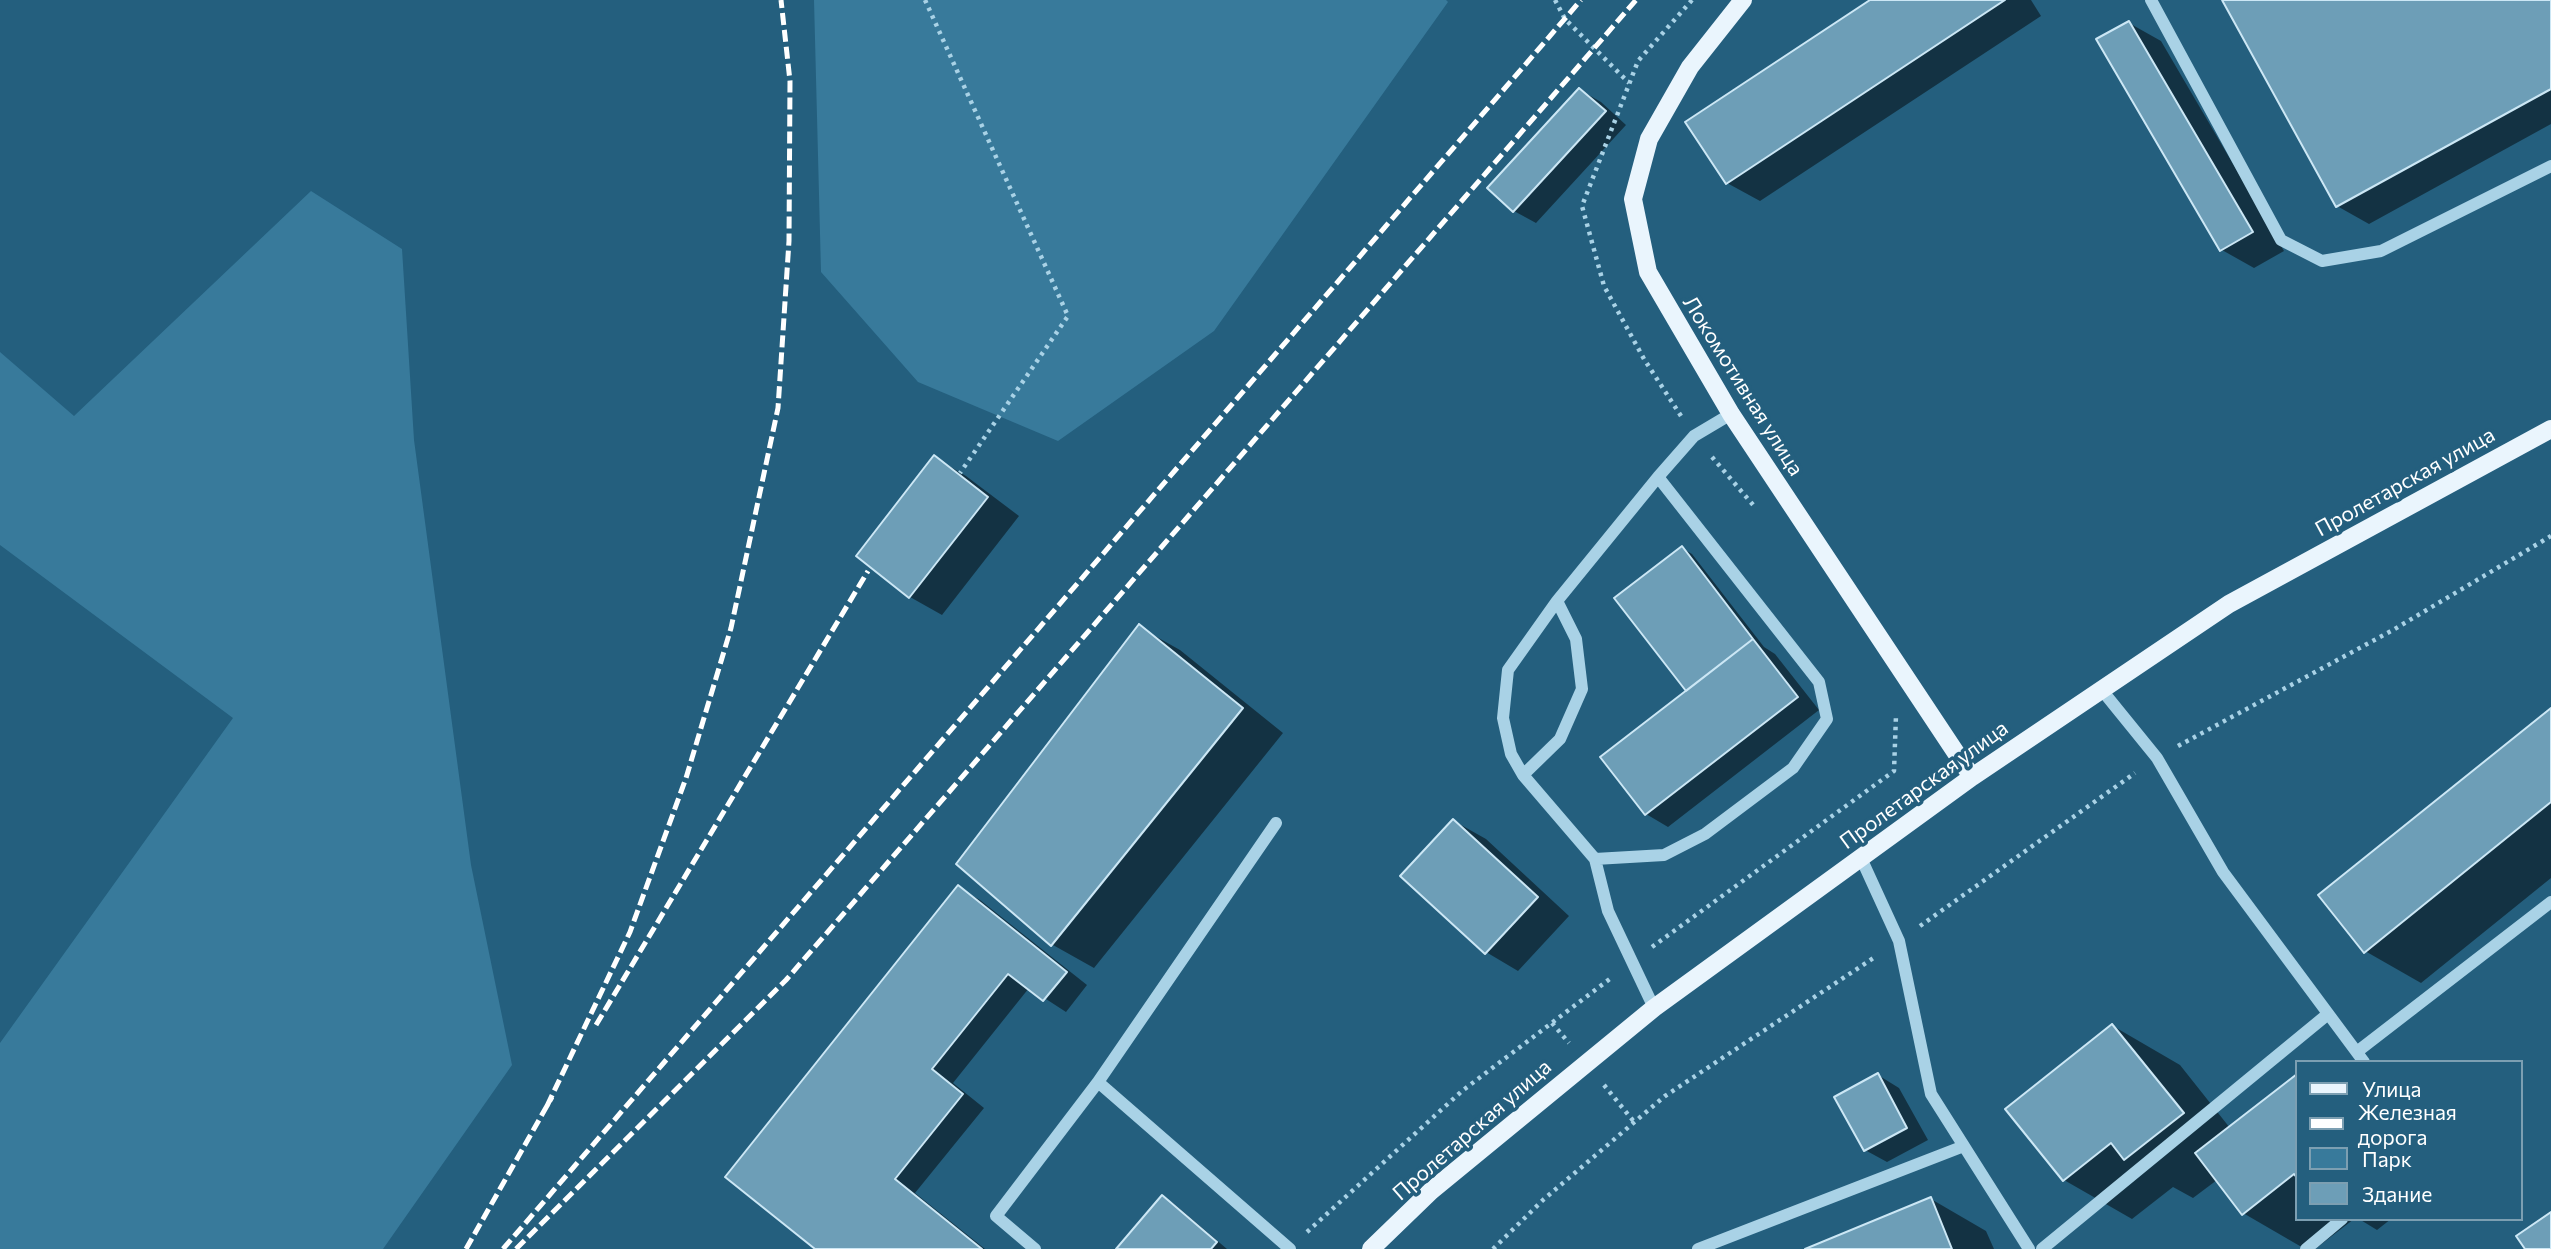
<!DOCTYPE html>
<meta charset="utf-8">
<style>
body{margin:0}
#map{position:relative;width:2551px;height:1249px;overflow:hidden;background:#245f7e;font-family:Commissioner,sans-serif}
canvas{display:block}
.legend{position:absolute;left:2295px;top:1060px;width:228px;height:161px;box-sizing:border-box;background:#245f7e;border:2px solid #7c9fb2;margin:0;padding:9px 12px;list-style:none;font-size:21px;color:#fff}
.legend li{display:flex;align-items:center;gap:14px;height:35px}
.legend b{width:35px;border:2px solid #7c9fb2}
</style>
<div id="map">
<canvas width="2551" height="1249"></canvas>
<ul class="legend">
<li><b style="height:9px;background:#eaf5fd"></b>Улица</li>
<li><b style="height:9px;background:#fff"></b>Железная дорога</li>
<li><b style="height:19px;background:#387a9b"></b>Парк</li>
<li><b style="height:19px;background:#6d9eb7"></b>Здание</li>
</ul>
</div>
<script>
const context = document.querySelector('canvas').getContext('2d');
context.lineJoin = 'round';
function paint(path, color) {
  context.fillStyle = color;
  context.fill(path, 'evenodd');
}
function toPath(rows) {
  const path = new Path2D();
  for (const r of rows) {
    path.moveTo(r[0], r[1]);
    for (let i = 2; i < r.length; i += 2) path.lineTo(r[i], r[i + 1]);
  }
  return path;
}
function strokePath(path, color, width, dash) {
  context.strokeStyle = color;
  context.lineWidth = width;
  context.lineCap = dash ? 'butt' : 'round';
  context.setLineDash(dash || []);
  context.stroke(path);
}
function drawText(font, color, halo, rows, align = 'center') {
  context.font = font + ' Commissioner,sans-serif';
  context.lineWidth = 7;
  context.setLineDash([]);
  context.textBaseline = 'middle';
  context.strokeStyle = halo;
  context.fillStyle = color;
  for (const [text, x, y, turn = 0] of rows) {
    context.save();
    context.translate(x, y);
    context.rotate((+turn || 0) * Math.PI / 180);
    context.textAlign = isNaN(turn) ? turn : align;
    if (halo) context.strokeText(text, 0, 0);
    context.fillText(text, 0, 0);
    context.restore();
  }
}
paint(toPath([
 [814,0,1446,0,1448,2,1214,331,1058,441,918,382,821,272],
 [311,191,402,249,414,440,471,865,512,1065,383,1249,0,1249,0,1043,233,718,0,545,0,352,74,416]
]), '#387a9b');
paint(toPath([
 [1873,0,2031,0,2041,16,1760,201,1727,183],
 [2224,0,2551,0,2551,124,2369,224,2337,206],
 [2129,23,2161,41,2284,251,2254,268,2222,250],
 [1580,90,1601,102,1626,125,1536,223,1514,211,1489,188],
 [934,457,966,476,1019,516,942,615,910,597,858,555],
 [1682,548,1692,554,1764,647,1775,654,1819,710,1668,827,1646,814,1688,691],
 [1139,627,1180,650,1283,733,1094,968,1053,945,958,863],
 [2551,710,2551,878,2421,983,2365,951],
 [1454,821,1486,839,1569,916,1518,971,1486,952],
 [958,888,980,900,1087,985,1066,1012,1029,988,953,1083,984,1108,915,1193,985,1249,818,1249],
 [2113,1026,2180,1065,2230,1128,2297,1076,2297,1219,2354,1219,2315,1249,2305,1249,2243,1213,2217,1180,2193,1198,2173,1187,2132,1219,2064,1180],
 [1878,1075,1899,1088,1928,1140,1887,1162,1865,1150],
 [1162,1197,1173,1203,1227,1249,1119,1249],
 [1931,1199,1986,1231,1994,1249,1810,1249],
 [2359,1219,2391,1219,2377,1230]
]), '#0007');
const building = toPath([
 [1870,0,2005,0,1726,184,1685,122,1870,0],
 [2222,0,2551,0,2551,89,2336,207,2222,0],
 [2129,21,2253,232,2220,251,2096,39,2129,21],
 [1579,88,1606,111,1513,212,1487,188,1579,88],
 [934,455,988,497,909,598,856,556,934,455],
 [1682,546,1753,639,1686,691,1614,598,1682,546],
 [1139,624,1243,708,1051,946,956,864,1139,624],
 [1753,639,1798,697,1645,815,1600,757,1753,639],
 [2551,708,2551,802,2364,953,2318,895,2551,708],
 [1453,819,1538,897,1485,954,1400,876,1453,819],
 [958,885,1067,972,1043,1001,1008,974,932,1069,963,1094,895,1179,982,1249,815,1249,725,1177,958,885],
 [2112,1024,2184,1113,2124,1160,2111,1143,2063,1181,2005,1109,2112,1024],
 [1878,1073,1907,1128,1864,1151,1834,1097,1878,1073],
 [2297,1074,2297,1178,2294,1174,2242,1215,2195,1153,2297,1074],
 [1162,1195,1217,1242,1211,1249,1116,1249,1162,1195],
 [1931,1197,1952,1249,1805,1249,1931,1197],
 [2551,1212,2551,1249,2525,1249,2516,1236,2551,1212]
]);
paint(building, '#6d9eb7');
strokePath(building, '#cce7f5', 2);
strokePath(toPath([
 [925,0,1068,316,960,473],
 [1555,0,1565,19,1629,83],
 [1681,416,1644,359,1604,286,1582,206,1638,61,1692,0],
 [1712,457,1754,506],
 [2178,746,2393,630,2551,536],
 [1920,926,2135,773],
 [1652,947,1894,771,1896,715],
 [1552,1023,1569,1043],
 [1604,1085,1635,1123],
 [1307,1232,1462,1091,1611,978],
 [1493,1249,1543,1200,1665,1096,1875,957]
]), '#a9d2e6', 4.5, [3.5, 5]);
strokePath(toPath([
 [2151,0,2281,240,2322,261,2381,251,2551,166],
 [2101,689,2157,758,2223,872,2364,1062],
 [1523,775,1560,739,1582,689,1576,639,1557,601],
 [1276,823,1098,1082,1290,1249],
 [1861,858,1899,941,1931,1094,2029,1249],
 [1595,859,1664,855,1705,834,1793,768,1827,719,1819,682,1658,477],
 [1654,1008,1608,911,1595,859,1523,775,1511,754,1503,718,1508,670,1557,601,1658,477,1694,436,1731,414],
 [2358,1051,2551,902],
 [1035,1249,996,1216,1098,1082],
 [1698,1249,1964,1146],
 [2042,1249,2328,1014],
 [2306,1249,2342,1219]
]), '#a9d2e6', 12);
strokePath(toPath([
 [1743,0,1690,67,1649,139,1633,199,1648,272,1731,414,1972,777],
 [1371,1249,1431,1191,1654,1008,1972,777,2229,604,2551,429]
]), '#eaf5fd', 18);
strokePath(toPath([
 [596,1025,868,571],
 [547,1106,630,932,686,778,731,628,778,408,789,241,790,81,781,0],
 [466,1249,552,1097],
 [503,1249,1581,0],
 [516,1249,786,980,1636,0]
]), '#fff', 5, [12, 5]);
drawText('21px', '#fff', '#245f7e', [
 ["Локомотивная улица",1743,386,58],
 ["Пролетарская улица",2405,482,-29],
 ["Пролетарская улица",1924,785,-36],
 ["Пролетарская улица",1472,1130,-41]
]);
</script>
